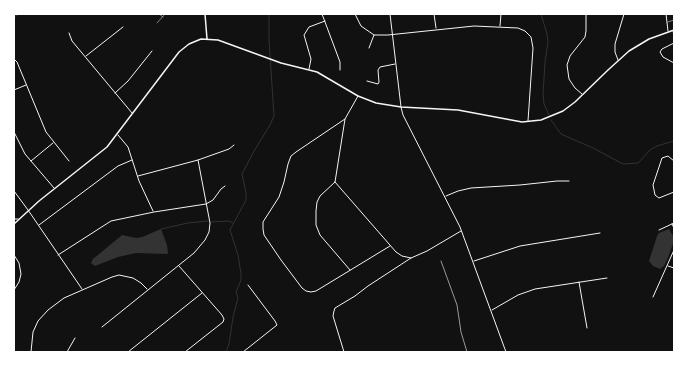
<!DOCTYPE html>
<style>
body{margin:0}
#map{position:relative;width:688px;height:366px;overflow:hidden;background:#111;font-family:"Work Sans",sans-serif}
canvas{display:block}
.frame{position:absolute;inset:0;border:15px solid #fff;pointer-events:none}
</style>
<div id="map">
<canvas width="688" height="366"></canvas>
<div class="frame"></div>
</div>
<script>
const context = document.querySelector('canvas').getContext('2d');
context.lineJoin = 'round';
function paint(path, color) {
  context.fillStyle = color;
  context.fill(path, 'evenodd');
}
function toPath(rows) {
  const path = new Path2D();
  for (const r of rows) {
    path.moveTo(r[0], r[1]);
    for (let i = 2; i < r.length; i += 2) path.lineTo(r[i], r[i + 1]);
  }
  return path;
}
function strokePath(path, color, width, dash) {
  context.strokeStyle = color;
  context.lineWidth = width;
  context.lineCap = dash ? 'butt' : 'round';
  context.setLineDash(dash || []);
  context.stroke(path);
}
paint(toPath([
 [161,229,167,245,168,253,167,254,136,253,118,257,95,266,91,263,93,259,122,235,136,238,142,237],
 [669,229,673,236,674,241,667,260,664,266,660,269,653,266,649,261,657,236,659,233]
]), '#333');
strokePath(toPath([
 [541,14,547,34,548,42,545,62,543,94,544,104,549,115],
 [14,17,19,14],
 [551,120,561,134,593,148,623,164,638,163,650,150,657,146,674,141],
 [211,222,229,221,233,223],
 [161,229,188,223,208,221],
 [226,352,229,344,233,317,238,298,236,292,241,280,241,274,238,255,230,230,246,200,246,193,242,174,254,151,270,125,274,116,269,40,269,14]
]), '#333', 1);
strokePath(toPath([
 [159,14,163,17],
 [668,22,674,20],
 [157,23,165,14]
]), '#f5f5f5', 0.5);
strokePath(toPath([
 [322,14,340,62,340,70],
 [355,14,361,26,374,35,388,35,474,26,518,28,525,31,531,37,533,48,528,121],
 [390,14,401,107,403,115,460,227,506,352],
 [434,14,436,28],
 [666,14,668,31],
 [500,26,501,14],
 [673,31,674,35],
 [69,33,72,41,132,113],
 [674,43,662,49,660,52,663,57,674,63],
 [369,48,374,35],
 [86,56,123,27],
 [14,59,17,62,46,132,69,161],
 [618,60,615,52,615,44,624,14],
 [309,69,311,59,304,35,309,27,325,21],
 [367,81,378,84,379,82,378,70,380,67,395,64],
 [14,90,26,85],
 [115,93,128,81,152,51],
 [582,94,575,88,569,79,567,65,570,56,585,37,586,31,586,14],
 [345,119,296,152,291,156,288,164,284,182,279,197,263,222,263,229,264,235,281,260,302,288,306,291,311,292,316,291,390,246],
 [14,132,25,154,54,188],
 [118,135,128,147,139,181,153,211],
 [31,161,53,143],
 [674,161,668,156,662,158,653,185,655,195,659,198,674,192],
 [138,176,198,160,229,149,234,145],
 [335,182,396,252,402,256,411,258],
 [14,191,28,210,82,289],
 [446,196,458,191,471,188,520,185,557,181,569,181],
 [14,219,18,219],
 [672,224,674,228],
 [39,225,118,166,132,160],
 [659,230,674,223],
 [14,255,19,263,21,274,19,282,14,290],
 [58,255,111,221,154,212,206,204,213,200,221,189,225,186],
 [474,261,520,246,600,233],
 [179,266,222,315,224,319,223,322,185,352],
 [668,266,674,268],
 [350,270,320,235,316,225,316,211,317,202,320,196,335,182,345,119,358,96],
 [579,282,587,328],
 [653,297,674,250],
 [492,310,518,295,535,289,607,278],
 [102,327,194,253,205,240,209,232,210,223,198,160],
 [31,352,33,332,38,321,48,310,64,298,112,277,119,275,133,278,141,283,147,289],
 [67,352,75,338],
 [128,352,202,293],
 [243,352,277,325,275,321,248,285],
 [344,352,333,316,334,311,335,308,355,296,368,286,411,258,427,251,461,231]
]), '#f5f5f5', 1);
strokePath(toPath([
 [205,14,207,39],
 [14,224,39,201,107,147,179,52,189,44,201,39,218,40,281,63,317,72,358,96,376,103,401,107,458,110,522,122,541,120,563,111,575,102,608,70,629,51,649,39,674,30]
]), '#f5f5f5', 1.5);
strokePath(toPath([
 [441,261,457,305,461,332,467,352]
]), '#9a9a9a', 1);
</script>
